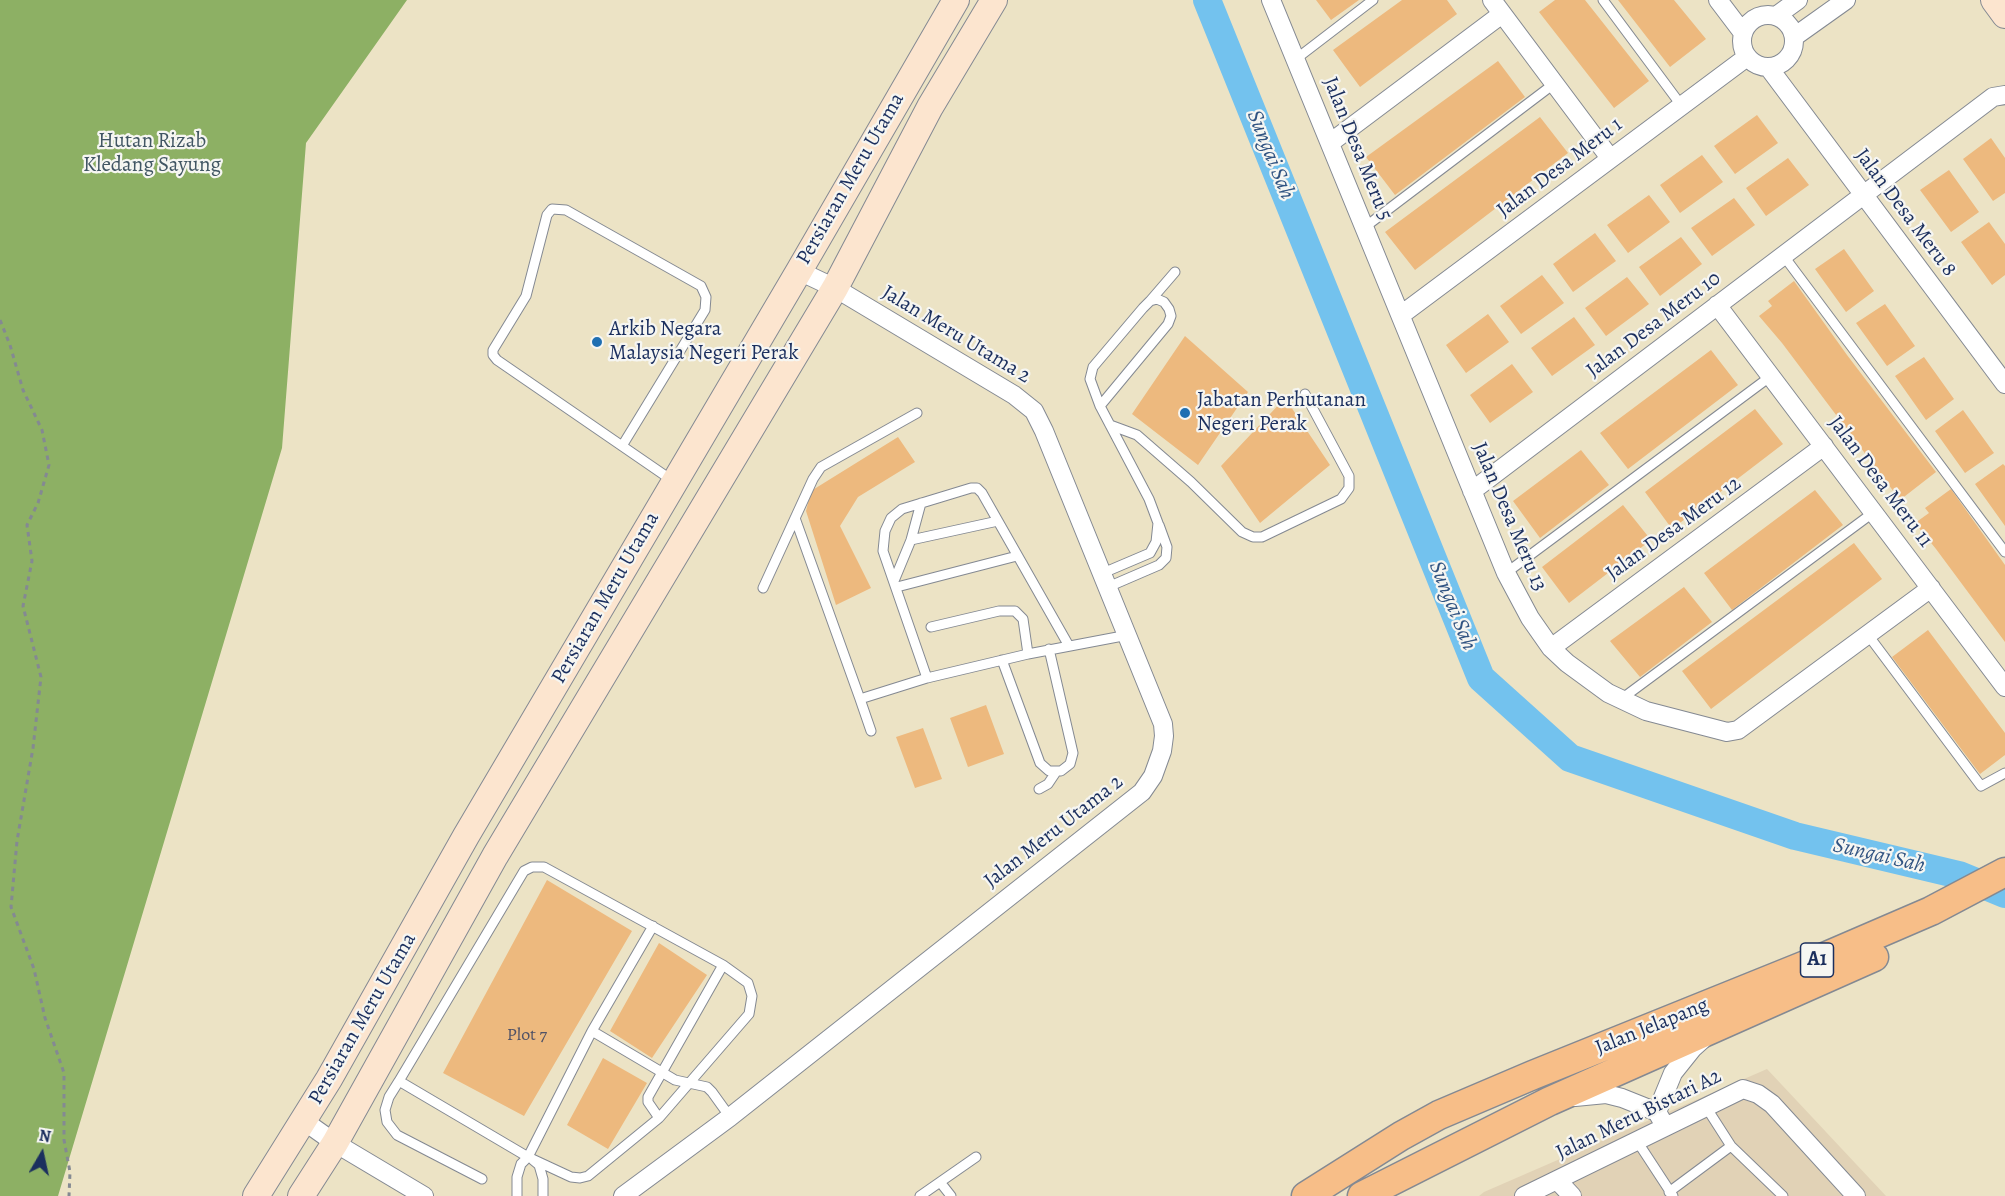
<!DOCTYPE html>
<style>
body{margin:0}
#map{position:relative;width:2005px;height:1196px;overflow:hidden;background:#ece3c5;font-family:Alegreya,serif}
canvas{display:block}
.north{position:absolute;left:12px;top:1124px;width:60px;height:60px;-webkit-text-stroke:4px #f6f6f2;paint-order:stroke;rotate:9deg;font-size:16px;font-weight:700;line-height:24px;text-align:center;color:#1b2f5e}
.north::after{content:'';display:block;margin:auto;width:21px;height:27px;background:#1b2f5e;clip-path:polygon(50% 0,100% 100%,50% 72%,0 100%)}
</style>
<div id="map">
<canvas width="2005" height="1196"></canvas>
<div class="north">N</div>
</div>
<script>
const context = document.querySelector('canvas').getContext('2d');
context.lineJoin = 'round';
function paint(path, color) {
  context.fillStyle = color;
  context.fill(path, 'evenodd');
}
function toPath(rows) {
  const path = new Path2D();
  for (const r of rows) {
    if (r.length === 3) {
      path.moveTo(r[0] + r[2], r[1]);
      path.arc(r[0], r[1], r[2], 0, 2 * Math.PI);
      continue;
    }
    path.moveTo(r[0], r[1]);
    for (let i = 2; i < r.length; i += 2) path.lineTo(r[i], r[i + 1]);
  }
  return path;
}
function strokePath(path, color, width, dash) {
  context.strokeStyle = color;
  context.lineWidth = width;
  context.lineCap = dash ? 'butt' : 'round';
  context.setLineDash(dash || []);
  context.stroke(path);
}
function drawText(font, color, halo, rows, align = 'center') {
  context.font = font + ' Alegreya,serif';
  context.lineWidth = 4.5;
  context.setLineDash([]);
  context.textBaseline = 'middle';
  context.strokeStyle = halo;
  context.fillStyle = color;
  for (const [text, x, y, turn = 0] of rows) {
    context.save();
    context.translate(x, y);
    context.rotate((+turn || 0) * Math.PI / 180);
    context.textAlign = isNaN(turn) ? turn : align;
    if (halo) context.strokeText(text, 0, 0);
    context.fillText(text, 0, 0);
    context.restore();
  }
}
paint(toPath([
 [1767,1069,1886,1196,1479,1196,1484,1192]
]), '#e1d2b6');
paint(toPath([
 [0,0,407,0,306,143,282,448,58,1196,0,1196]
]), '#8db064');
strokePath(toPath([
 [1207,0,1481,678,1570,758,1795,836,1959,875,2005,894]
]), '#73c2ee', 28);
paint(toPath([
 [1316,0,1359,0,1331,20],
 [1402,0,1447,0,1457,14,1360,87,1333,50],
 [1555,0,1585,0,1649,81,1614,108,1539,12],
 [1618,0,1674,0,1706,39,1670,67],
 [1498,61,1525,97,1395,195,1366,157],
 [1757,115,1778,143,1735,174,1714,146],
 [1540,117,1568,153,1415,270,1385,232],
 [1991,138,2005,158,2005,193,1993,201,1963,159],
 [1702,155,1723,182,1680,213,1660,185],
 [1788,158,1809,185,1766,216,1746,188],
 [1949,170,1979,212,1951,232,1920,190],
 [1649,195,1670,222,1628,253,1607,225],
 [1734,198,1755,225,1712,256,1691,228],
 [1989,222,2005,244,2005,275,1992,285,1961,242],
 [1595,233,1616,261,1573,292,1553,264],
 [1681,237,1702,264,1660,296,1639,267],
 [1844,249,1874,291,1846,312,1815,269],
 [1542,275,1564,303,1521,334,1500,306],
 [1627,277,1649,304,1606,336,1585,308],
 [1794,281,1847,355,1936,472,1900,500,1782,343,1759,316,1772,306,1768,301],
 [1885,304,1915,346,1887,366,1856,323],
 [1488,314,1509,342,1466,373,1446,345],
 [1574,317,1595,345,1552,376,1531,348],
 [1185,336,1248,392,1198,465,1132,414],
 [1711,350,1738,385,1628,469,1600,433],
 [1924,357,1954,399,1926,420,1895,376],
 [1512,364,1533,392,1490,423,1470,395],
 [1285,398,1330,465,1260,523,1221,466],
 [1755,409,1783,444,1672,529,1645,492],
 [1963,410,1994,453,1965,473,1935,431],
 [898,437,915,462,858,497,840,526,871,588,836,605,806,511,811,491],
 [1581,450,1609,485,1540,538,1513,501],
 [2003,464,2005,466,2005,526,1975,484],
 [1951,489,2005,565,2005,642,1936,549,1915,523,1929,513,1925,508],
 [1815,490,1843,525,1732,610,1704,573],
 [1623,505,1651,540,1569,603,1542,567],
 [1854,543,1882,579,1711,709,1682,671],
 [1684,587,1712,622,1640,677,1610,641],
 [1928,630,2005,733,2005,755,1980,774,1892,657],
 [986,705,1004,754,968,767,950,718],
 [923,728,942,779,915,788,896,737],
 [547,880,632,931,524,1116,443,1073],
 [659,943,707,975,652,1058,610,1031],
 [603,1058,647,1083,608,1149,567,1125]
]), '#edb97e');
const lane = toPath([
 [1603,0,1681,105],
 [1296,59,1373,0],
 [1365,227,1555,83],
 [1783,255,2005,552],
 [1150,301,1175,272],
 [1100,406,1168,324,1171,316,1169,309,1164,302,1157,299,1150,301,1143,308,1093,367,1090,379,1100,406,1149,499,1158,523,1156,542,1150,553,1103,573],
 [1110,425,1137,435,1191,482,1242,532,1253,537,1262,537,1341,499,1349,488,1349,476,1305,394],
 [622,446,705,310,706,297,701,286,566,210,552,209,547,215,526,296,493,350,493,355,497,360,673,481],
 [795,518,860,699,927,678,1028,654,1128,635],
 [911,540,998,521],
 [1506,573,1771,376],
 [894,581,911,540,921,503],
 [897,587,1017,556],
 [1108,587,1159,565,1166,558,1167,547,1159,525],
 [763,588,813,479,821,467,917,413],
 [931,627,999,611,1015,611,1023,619,1028,654],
 [1868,635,1981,786,2005,773],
 [1002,660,1040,763,1049,771,1061,771,1070,764,1073,753,1049,649],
 [927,678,883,551,885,531,891,518,902,509,971,488,977,488,982,493,1069,646],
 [860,699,871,731],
 [1620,700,1874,512],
 [1039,789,1048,784,1056,772],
 [592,1031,675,1080,707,1087,712,1092,730,1117],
 [399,1081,524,871,532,867,544,867,723,965,748,983,752,996,749,1014,659,1118,588,1176,580,1178,571,1177,528,1157,399,1081,389,1097,385,1110,387,1122,397,1135,482,1179],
 [1706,1107,1731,1146,1783,1196],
 [659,1118,648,1102,648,1097,723,965],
 [1637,1141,1673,1196],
 [533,1160,539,1165,543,1179,543,1196],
 [940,1182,951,1196],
 [1669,1192,1731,1146],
 [517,1196,517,1177,521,1164,528,1157,592,1031,653,926],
 [920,1196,976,1157]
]);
const street = toPath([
 [1271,0,1506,573,1530,618,1551,648,1567,663,1608,693,1646,711,1727,732,1738,730,1931,588],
 [1492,0,1610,158],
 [1718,0,1743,33],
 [1768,41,26],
 [1776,16,1798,0],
 [1794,37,1846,0],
 [1769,68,2005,384],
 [1330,143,1502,14],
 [1717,305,2005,687],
 [1401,315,1747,57],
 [1472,491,1993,97,2005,95],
 [1551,648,1824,446],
 [1575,1097,1606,1094,1622,1098,1657,1112,1665,1126],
 [1657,1112,1673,1073,1693,1048,1703,1039],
 [304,1121,335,1143,424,1196],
 [1557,1180,1572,1196],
 [623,1196,730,1117,1142,792,1153,776,1162,751,1164,736,1163,724,1044,431,1034,411,1014,395,835,288,799,271],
 [1524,1196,1743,1089,1758,1094,1772,1104,1856,1196]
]);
const secondary = toPath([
 [1994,0,2005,15],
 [256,1196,329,1079,466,836,799,271,956,0],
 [301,1196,335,1143,495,856,835,288,930,107,994,0]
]);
const primary = toPath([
 [1306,1196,1401,1136,1439,1115,1533,1075,1808,964,1931,911,2005,872],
 [1362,1196,1550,1101,1874,957]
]);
strokePath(lane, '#848992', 11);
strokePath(street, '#848992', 20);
strokePath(secondary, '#848992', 28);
strokePath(primary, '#848992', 31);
strokePath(toPath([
 [0,320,10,345,23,390,42,430,49,465,38,503,27,525,32,561,23,606,41,677,33,748,17,841,11,907,34,969,45,1018,64,1073,64,1140,70,1172,69,1196]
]), '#848992', 3, [4.5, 4.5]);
strokePath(lane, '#fff', 9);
strokePath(street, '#fff', 18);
strokePath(secondary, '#fce5cf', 26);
strokePath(primary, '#f7be88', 28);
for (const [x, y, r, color] of [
 [597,342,6,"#1f6fb2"],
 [1185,413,6,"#1f6fb2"]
]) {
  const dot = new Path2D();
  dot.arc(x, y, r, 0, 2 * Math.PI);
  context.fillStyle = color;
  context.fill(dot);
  strokePath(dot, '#f6f6f2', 2);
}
drawText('18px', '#505266', null, [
 ["Plot 7",527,1036]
]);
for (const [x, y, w] of [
 [1817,960,33]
]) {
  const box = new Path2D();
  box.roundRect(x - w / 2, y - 17, w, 34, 4.5);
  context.fillStyle = '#f6f6f2';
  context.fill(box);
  strokePath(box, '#1b2f5e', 1.5);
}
drawText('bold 20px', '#1b2f5e', null, [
 ["A1",1817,960]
]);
drawText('21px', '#415663', '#f6f6f2', [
 ["Hutan Rizab",152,142],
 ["Kledang Sayung",152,166]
]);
drawText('21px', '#1b2f5e', '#f6f6f2', [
 ["Jalan Desa Meru 5",1357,149,68],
 ["Jalan Desa Meru 1",1560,168,-37],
 ["Persiaran Meru Utama",851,179,-60],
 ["Jalan Desa Meru 8",1905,213,53],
 ["Jalan Desa Meru 10",1654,325,-37],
 ["Jalan Meru Utama 2",956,335,31],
 ["Jalan Desa Meru 11",1880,482,53],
 ["Jalan Desa Meru 13",1509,517,67],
 ["Jalan Desa Meru 12",1674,529,-36],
 ["Persiaran Meru Utama",606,598,-60],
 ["Jalan Meru Utama 2",1054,832,-38],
 ["Persiaran Meru Utama",363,1019,-60],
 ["Jalan Jelapang",1652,1027,-22],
 ["Jalan Meru Bistari A2",1639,1115,-26]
]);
drawText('21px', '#1b2f5e', '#f6f6f2', [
 ["Arkib Negara",609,330],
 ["Malaysia Negeri Perak",609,354],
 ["Jabatan Perhutanan",1197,401],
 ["Negeri Perak",1197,425]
], 'left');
drawText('italic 22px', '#315482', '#f6f6f2', [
 ["Sungai Sah",1270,155,68],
 ["Sungai Sah",1452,606,68],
 ["Sungai Sah",1879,856,13]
]);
</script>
